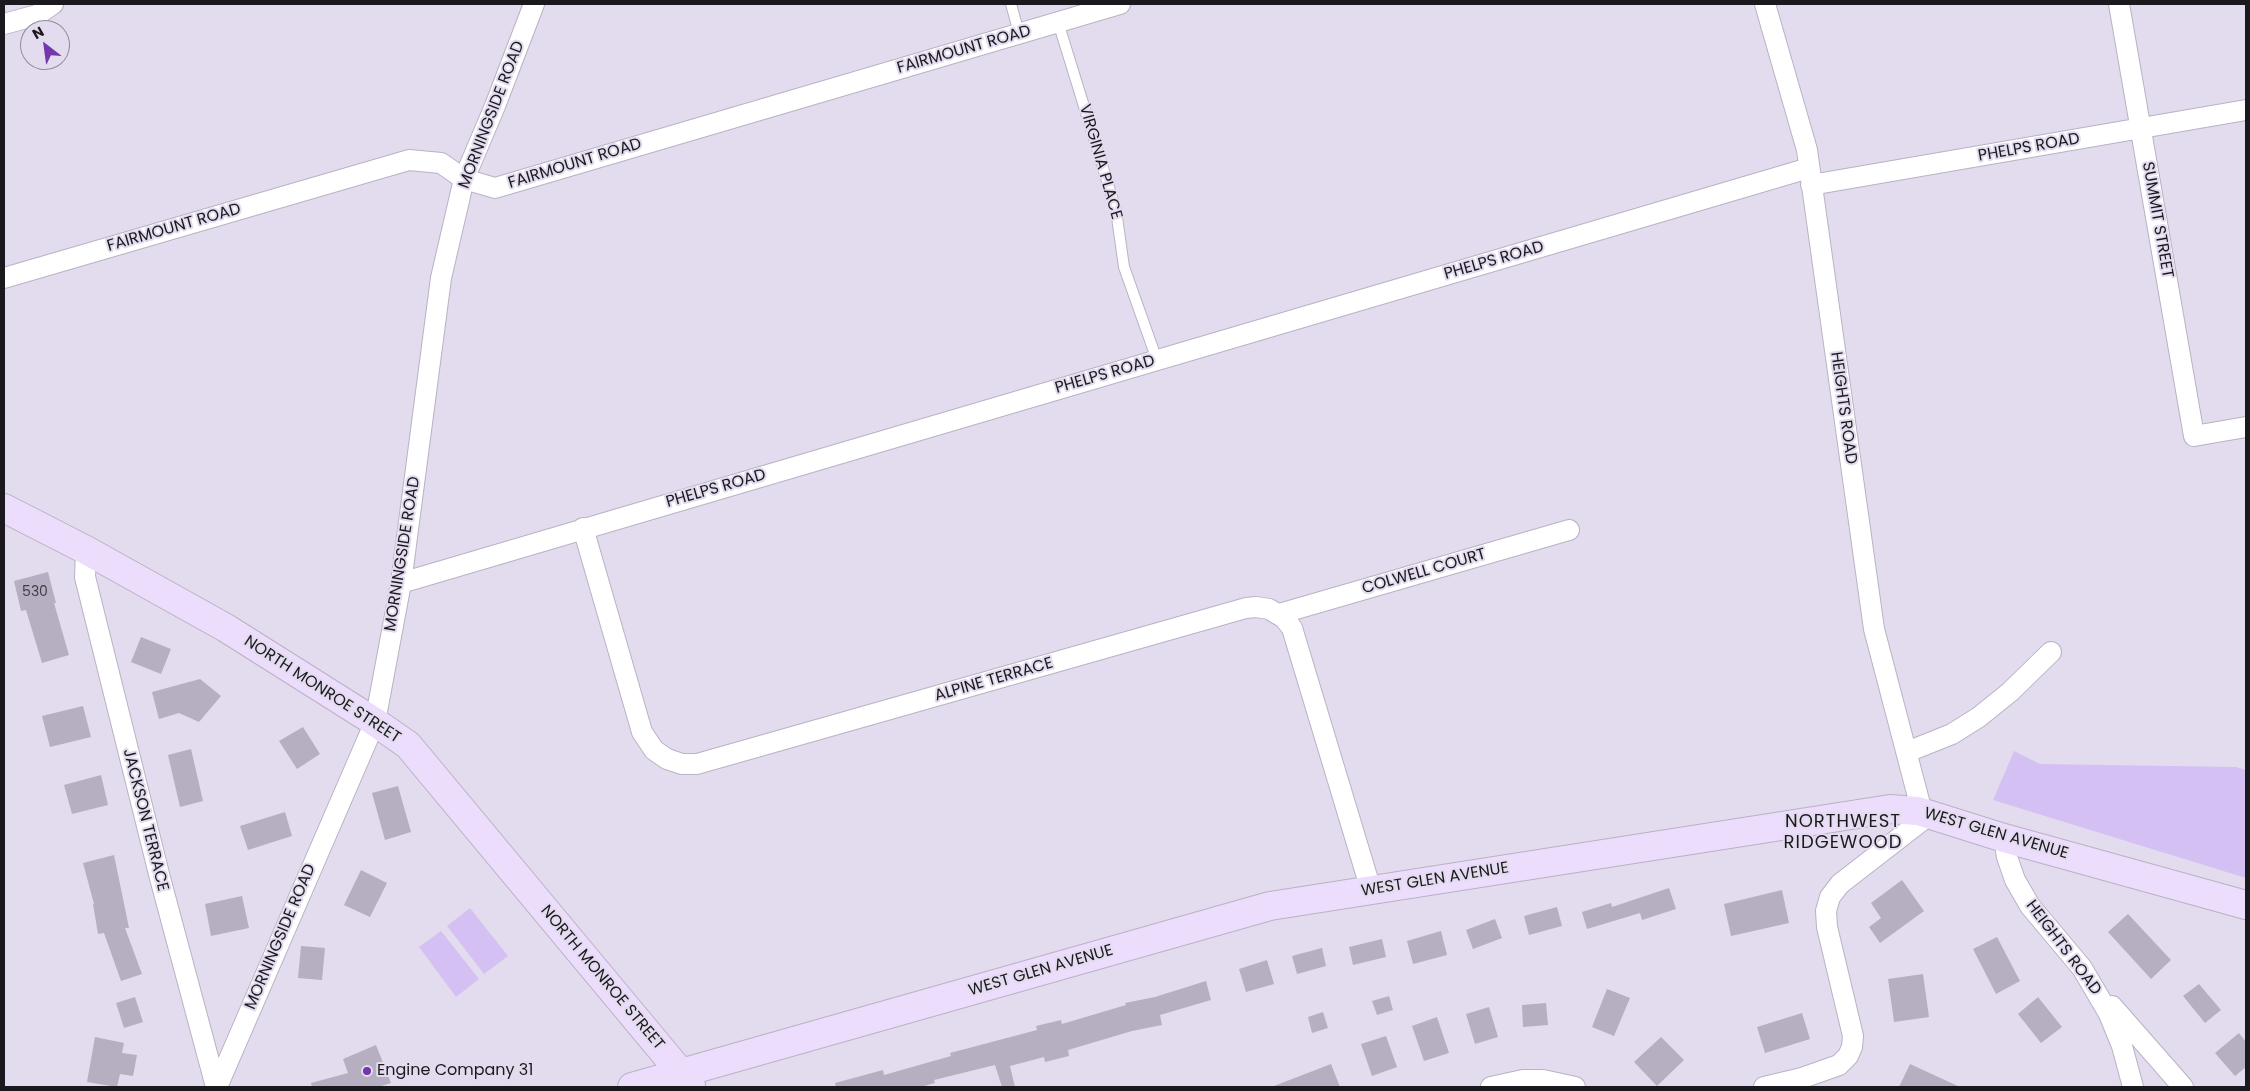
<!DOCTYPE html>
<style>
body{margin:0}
#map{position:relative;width:2250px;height:1091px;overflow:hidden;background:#e3dbee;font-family:Poppins,sans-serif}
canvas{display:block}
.frame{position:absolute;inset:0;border:5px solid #1b181e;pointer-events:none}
.north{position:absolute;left:20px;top:20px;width:50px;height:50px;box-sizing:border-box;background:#e3dbee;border:1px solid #938d9b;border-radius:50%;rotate:330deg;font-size:14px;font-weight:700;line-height:20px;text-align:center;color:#1b181e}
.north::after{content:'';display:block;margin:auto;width:18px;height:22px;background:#7336ab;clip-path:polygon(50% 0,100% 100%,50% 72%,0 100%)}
</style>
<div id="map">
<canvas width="2250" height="1091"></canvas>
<div class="frame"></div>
<div class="north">N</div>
</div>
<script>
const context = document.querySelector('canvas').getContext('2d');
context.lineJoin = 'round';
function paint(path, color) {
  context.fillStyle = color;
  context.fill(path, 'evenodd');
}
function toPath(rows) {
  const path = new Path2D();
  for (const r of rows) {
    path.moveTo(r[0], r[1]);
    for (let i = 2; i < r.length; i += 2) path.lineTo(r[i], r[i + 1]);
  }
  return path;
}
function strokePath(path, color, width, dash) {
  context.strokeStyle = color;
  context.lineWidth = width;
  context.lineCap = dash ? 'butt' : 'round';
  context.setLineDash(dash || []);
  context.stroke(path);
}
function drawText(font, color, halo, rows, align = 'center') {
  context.font = font + ' Poppins,sans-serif';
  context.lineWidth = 4;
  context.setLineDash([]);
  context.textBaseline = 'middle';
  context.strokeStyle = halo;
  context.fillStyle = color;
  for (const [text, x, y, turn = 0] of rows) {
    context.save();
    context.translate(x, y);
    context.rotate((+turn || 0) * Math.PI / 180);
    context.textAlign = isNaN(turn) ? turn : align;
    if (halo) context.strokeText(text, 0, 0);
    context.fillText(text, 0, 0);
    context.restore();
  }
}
paint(toPath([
 [2014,751,2040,764,2236,767,2246,770,2246,878,1993,800],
 [470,908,508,956,484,974,447,926],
 [441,931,479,979,456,997,419,947]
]), '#d5c0f3');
paint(toPath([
 [48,572,56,603,54,603,69,655,42,663,26,610,21,611,14,581],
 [141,637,171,649,161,674,131,662],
 [200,679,221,696,199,722,179,713,159,719,152,692],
 [83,706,91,737,50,747,42,716],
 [303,727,320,754,297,769,279,741],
 [191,749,203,801,180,807,168,755],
 [101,775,108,805,72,814,64,785],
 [398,786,411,832,385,840,372,793],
 [285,812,292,836,248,850,240,826],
 [114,855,129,928,125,928,142,974,121,981,104,933,98,934,93,904,94,904,83,863],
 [361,870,387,883,370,917,344,905],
 [1902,880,1924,911,1880,943,1869,927,1881,918,1871,903],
 [1669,888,1676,909,1642,920,1640,913,1587,929,1582,912,1611,903,1612,907],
 [1782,890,1789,923,1731,936,1724,904],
 [242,896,249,928,211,936,205,904],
 [1557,907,1562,926,1529,935,1524,916],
 [2128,914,2171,960,2151,979,2108,932],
 [1495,919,1502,938,1473,949,1466,930],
 [1441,931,1447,955,1413,964,1407,941],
 [1997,937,2020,981,1996,994,1973,949],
 [1382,939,1386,957,1353,965,1349,947],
 [301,946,325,948,322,980,298,978],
 [1322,948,1326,966,1297,974,1292,956],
 [1267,960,1274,984,1246,992,1239,969],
 [1923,974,1929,1017,1894,1022,1888,979],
 [1206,981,1211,1000,1160,1015,1162,1025,1132,1031,1068,1050,1069,1056,1045,1062,1044,1057,1010,1066,1015,1087,1002,1087,995,1065,934,1080,935,1083,920,1087,836,1087,835,1083,883,1070,884,1075,951,1056,950,1053,1037,1030,1036,1026,1061,1020,1062,1024,1126,1005,1125,1003,1155,997],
 [2199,984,2221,1010,2205,1023,2183,996],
 [1607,989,1630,998,1614,1036,1592,1027],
 [1389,996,1393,1010,1377,1015,1372,1001],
 [135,997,143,1022,124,1028,116,1003],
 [2038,997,2062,1027,2041,1043,2018,1014],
 [1546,1003,1548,1025,1523,1027,1522,1005],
 [1489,1007,1498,1037,1475,1044,1466,1014],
 [1323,1012,1328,1028,1312,1033,1308,1017],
 [1802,1013,1810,1039,1765,1053,1757,1027],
 [1437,1017,1449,1053,1424,1061,1412,1026],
 [2239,1033,2246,1042,2246,1067,2235,1076,2215,1053],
 [1386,1036,1397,1067,1372,1076,1361,1044],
 [95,1037,124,1043,122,1053,137,1055,133,1076,120,1074,117,1087,87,1082],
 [1661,1037,1684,1060,1657,1086,1634,1062],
 [376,1045,391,1083,378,1087,312,1087,311,1083,348,1073,343,1059],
 [1331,1064,1340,1087,1274,1087,1274,1086],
 [1910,1064,1960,1087,1899,1087]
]), '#b6aec1');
const lane = toPath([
 [1011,4,1019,33],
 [1058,22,1116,210,1124,267,1157,360]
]);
const street = toPath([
 [1765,4,1807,150,1874,629,1922,812],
 [2119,4,2194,436,2246,427],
 [4,24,37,15,53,4],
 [1811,185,2246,110],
 [4,278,409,160,441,163,464,179,495,188,1120,4],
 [583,528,642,732,654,750,667,759,682,764,697,764,1246,608,1256,607,1269,609,1284,618,1292,628,1371,890],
 [86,550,85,577,160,878,216,1087],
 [401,583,1809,168],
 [1279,614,1569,530],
 [1907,752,1952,734,1979,717,2010,692,2051,652],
 [2004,838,2007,857,2015,880,2030,906,2082,968,2109,1014,2122,1046,2133,1087],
 [2112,1006,2183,1087],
 [217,1087,375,722,401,583,441,278,464,179,495,106,534,4],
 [1491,1087,1523,1080,1543,1080,1575,1087],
 [1764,1087,1802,1078,1839,1065,1848,1056,1852,1047,1853,1036,1827,927,1826,911,1830,897,1840,884,1929,815]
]);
const secondary = toPath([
 [4,508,86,550,226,628,375,722,408,745,691,1085],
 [632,1087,1270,906,1890,809,1918,811,2004,838,2246,905]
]);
strokePath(lane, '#b9b2c4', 12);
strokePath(street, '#b9b2c4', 22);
strokePath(secondary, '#b9b2c4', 30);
strokePath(lane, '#fff', 10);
strokePath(street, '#fff', 20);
strokePath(secondary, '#ebddfb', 28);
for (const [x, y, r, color] of [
 [367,1071,5,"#7336ab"]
]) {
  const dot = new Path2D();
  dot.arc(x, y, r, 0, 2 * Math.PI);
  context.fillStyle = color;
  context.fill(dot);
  strokePath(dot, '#e3dbee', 2);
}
drawText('14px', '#423e47', null, [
 ["530",35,592]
]);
drawText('16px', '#1b181e', '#e3dbee', [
 ["FAIRMOUNT ROAD",964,50,-16],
 ["MORNINGSIDE ROAD",492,115,-69],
 ["PHELPS ROAD",2029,148,-10],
 ["VIRGINIA PLACE",1100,162,74],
 ["FAIRMOUNT ROAD",575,164,-17],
 ["SUMMIT STREET",2157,220,80],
 ["FAIRMOUNT ROAD",174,228,-16],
 ["PHELPS ROAD",1494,261,-16],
 ["PHELPS ROAD",1105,375,-16],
 ["HEIGHTS ROAD",1843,408,82],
 ["PHELPS ROAD",716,489,-16],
 ["MORNINGSIDE ROAD",403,554,-81],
 ["COLWELL COURT",1424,572,-16],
 ["ALPINE TERRACE",994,680,-16],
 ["NORTH MONROE STREET",322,690,33],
 ["JACKSON TERRACE",145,820,76],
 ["WEST GLEN AVENUE",1996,834,16],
 ["WEST GLEN AVENUE",1435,880,-9],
 ["MORNINGSIDE ROAD",281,937,-67],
 ["HEIGHTS ROAD",2063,948,53],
 ["WEST GLEN AVENUE",1041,971,-16],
 ["NORTH MONROE STREET",602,978,50]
]);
drawText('16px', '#1b181e', '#e3dbee', [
 ["Engine Company 31",377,1071]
], 'left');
context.letterSpacing = '1px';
drawText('18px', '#1b181e', '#e3dbee', [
 ["NORTHWEST",1843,822],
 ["RIDGEWOOD",1843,843]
]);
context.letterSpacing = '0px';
</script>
